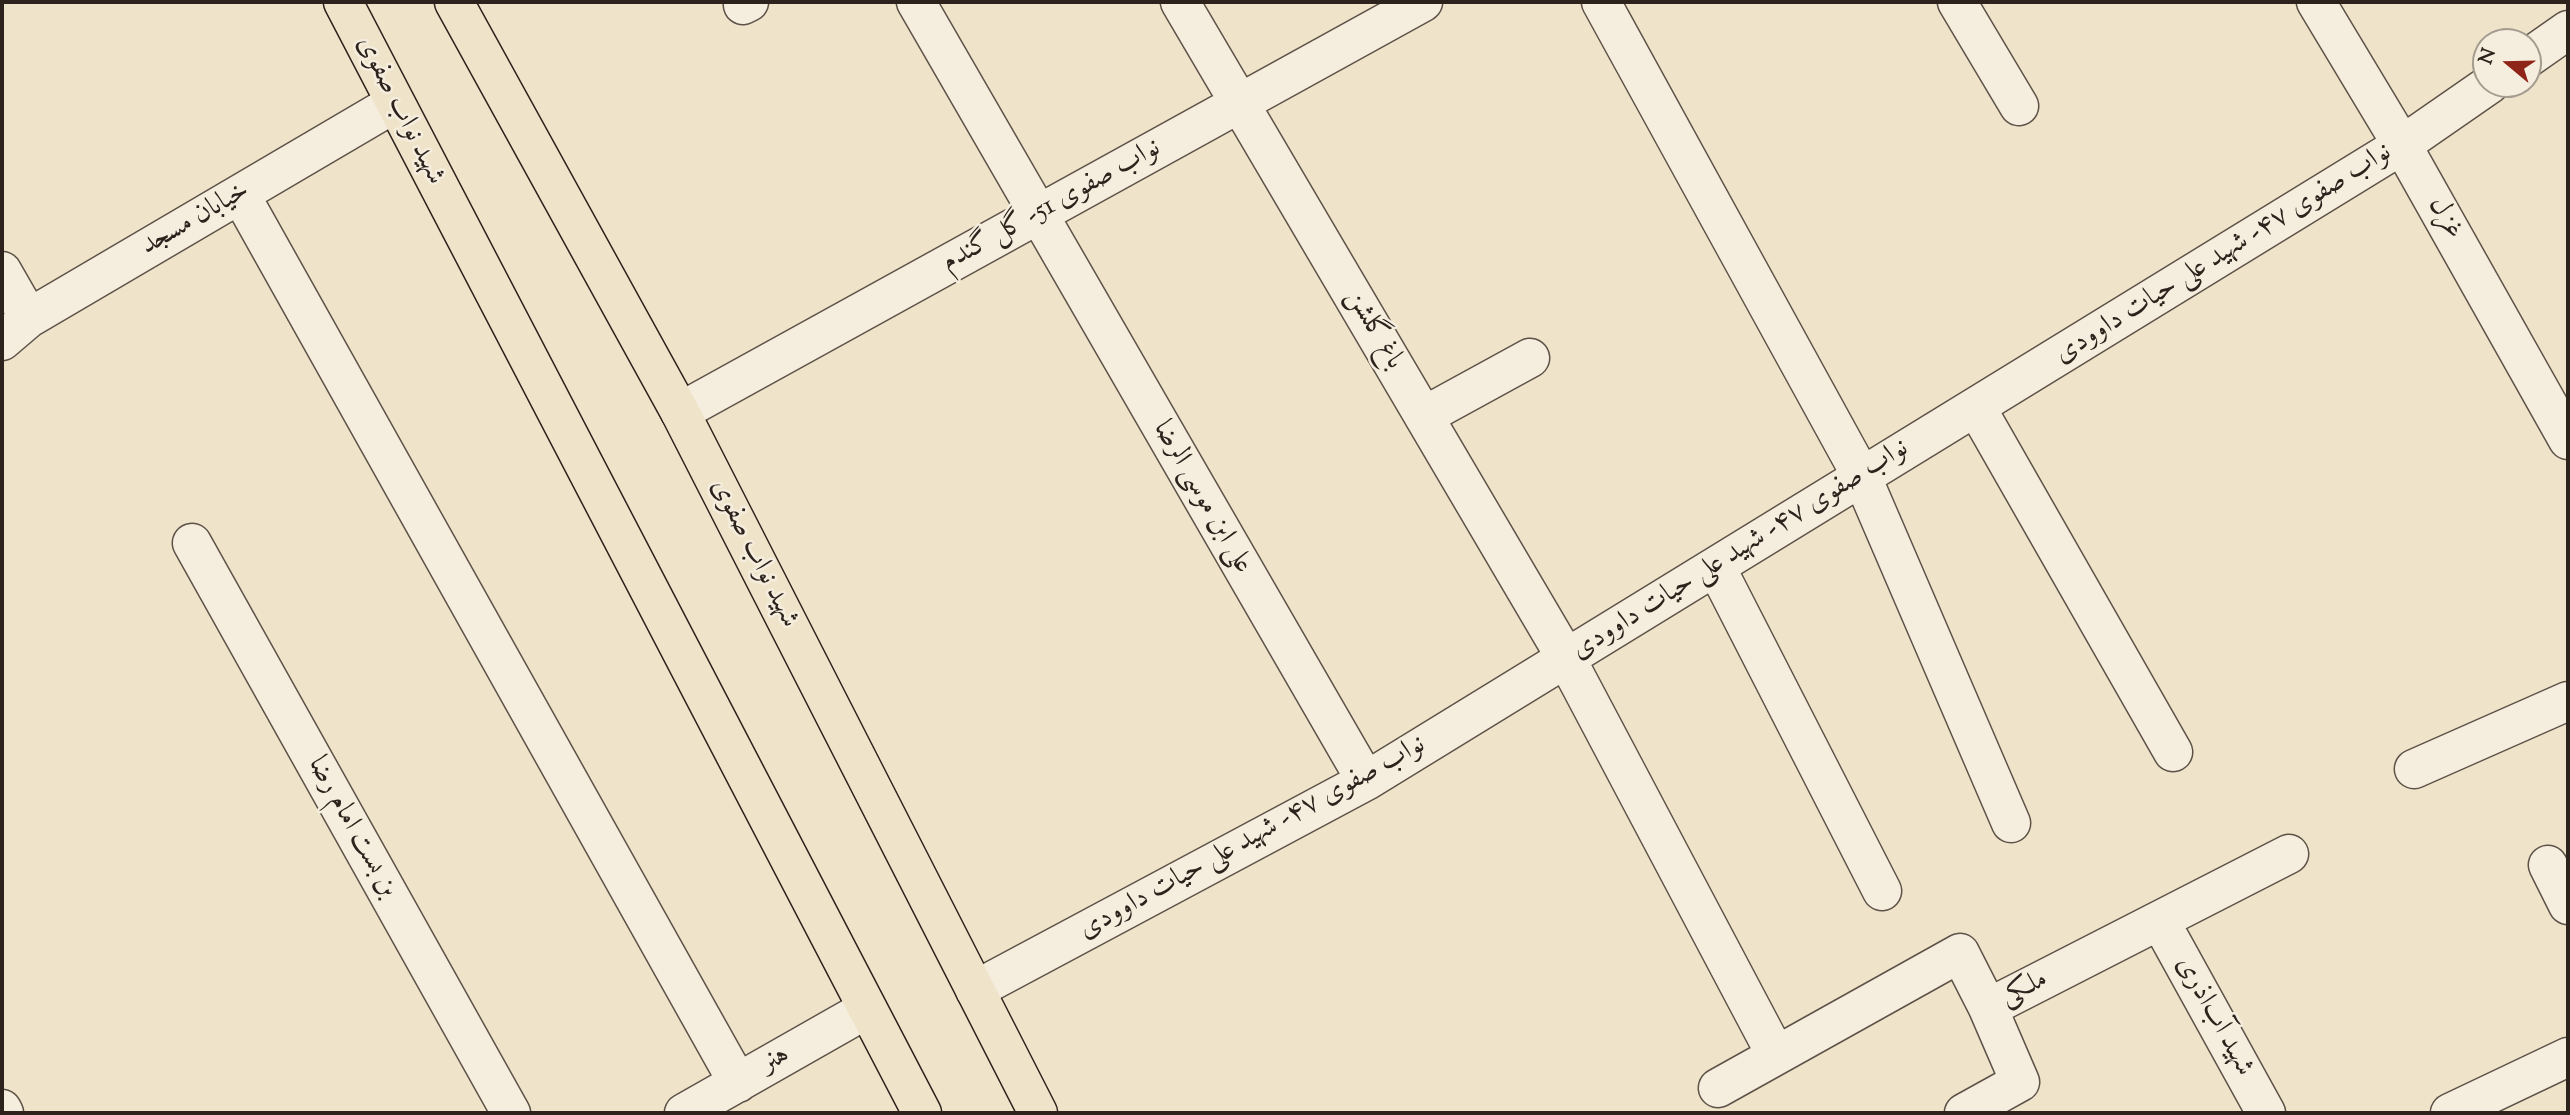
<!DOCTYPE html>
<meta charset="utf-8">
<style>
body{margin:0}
#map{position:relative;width:2570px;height:1115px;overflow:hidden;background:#efe4ca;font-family:"Sorts Mill Goudy",serif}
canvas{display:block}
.frame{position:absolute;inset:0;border:4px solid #2e221d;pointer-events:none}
.north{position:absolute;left:2472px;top:28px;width:70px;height:70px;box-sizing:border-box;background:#f5eddd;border:2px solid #a59c90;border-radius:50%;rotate:289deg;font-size:19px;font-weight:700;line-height:28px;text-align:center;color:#2e221d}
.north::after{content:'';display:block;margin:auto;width:24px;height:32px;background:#8f2418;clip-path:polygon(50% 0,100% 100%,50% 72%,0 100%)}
</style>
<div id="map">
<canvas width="2570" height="1115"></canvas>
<div class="frame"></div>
<div class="north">N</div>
</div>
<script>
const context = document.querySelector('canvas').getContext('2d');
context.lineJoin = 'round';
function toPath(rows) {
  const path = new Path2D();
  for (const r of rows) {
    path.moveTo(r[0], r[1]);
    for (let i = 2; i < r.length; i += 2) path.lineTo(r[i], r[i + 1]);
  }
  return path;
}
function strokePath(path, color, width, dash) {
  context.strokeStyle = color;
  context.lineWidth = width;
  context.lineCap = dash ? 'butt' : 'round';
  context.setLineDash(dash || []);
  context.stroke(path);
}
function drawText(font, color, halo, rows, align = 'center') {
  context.font = font + ' "Sorts Mill Goudy",Amiri,serif';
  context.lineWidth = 5;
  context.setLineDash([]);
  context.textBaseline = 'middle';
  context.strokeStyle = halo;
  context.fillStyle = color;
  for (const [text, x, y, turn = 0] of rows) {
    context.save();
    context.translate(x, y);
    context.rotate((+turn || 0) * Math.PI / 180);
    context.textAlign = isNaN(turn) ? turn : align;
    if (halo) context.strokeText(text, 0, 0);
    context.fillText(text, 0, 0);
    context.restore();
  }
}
const minor = toPath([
 [916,2,1366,781],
 [1180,2,1566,658,1776,1055],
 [1601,2,1862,477,2011,823],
 [1957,2,2019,106],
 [2316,2,2402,145,2568,440],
 [743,5,749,2],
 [2528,58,2568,30],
 [240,194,738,1083],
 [2,271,29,318],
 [2,341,29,318,395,103],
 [1976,407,2173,752],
 [680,412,1423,2],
 [1424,416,1530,358],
 [192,543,511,1113],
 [1716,567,1882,891],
 [2414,769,2568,701],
 [2548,865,2568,905],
 [2160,921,2266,1113],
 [975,990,1366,781,2402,145,2490,84],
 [1718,1088,1960,953,1988,1008,2289,854],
 [2,1109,4,1113],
 [684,1113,867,1009],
 [1964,1113,2020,1082,1988,1008],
 [2450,1113,2568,1057]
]);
const major = toPath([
 [343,2,922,1113],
 [454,2,680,412,1038,1113]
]);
strokePath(minor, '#5e5248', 41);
strokePath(major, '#2e221d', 41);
strokePath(minor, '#f5eddd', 38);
strokePath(major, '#efe4ca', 38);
drawText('28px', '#2e221d', '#f5eddd', [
 ["شهید نواب صفوی",399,111,63],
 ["نواب صفوی 51- گل گندم",1052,207,-29],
 ["غزل",2444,219,61],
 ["خیابان مسجد",196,220,-30],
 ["نواب صفوی ۴۷- شهید علی حیات داوودی",2224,255,-32],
 ["باغ گلشن",1373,330,59],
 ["علی ابن موسی الرضا",1201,498,60],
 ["نواب صفوی ۴۷- شهید علی حیات داوودی",1741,551,-32],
 ["شهید نواب صفوی",753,554,63],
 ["بن بست امام رضا",351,828,61],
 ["نواب صفوی ۴۷- شهید علی حیات داوودی",1253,839,-29],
 ["ملکی",2025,990,-27],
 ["شهید‌ آب‌اذری",2213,1017,61],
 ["هنر",776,1061,-30]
]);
</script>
